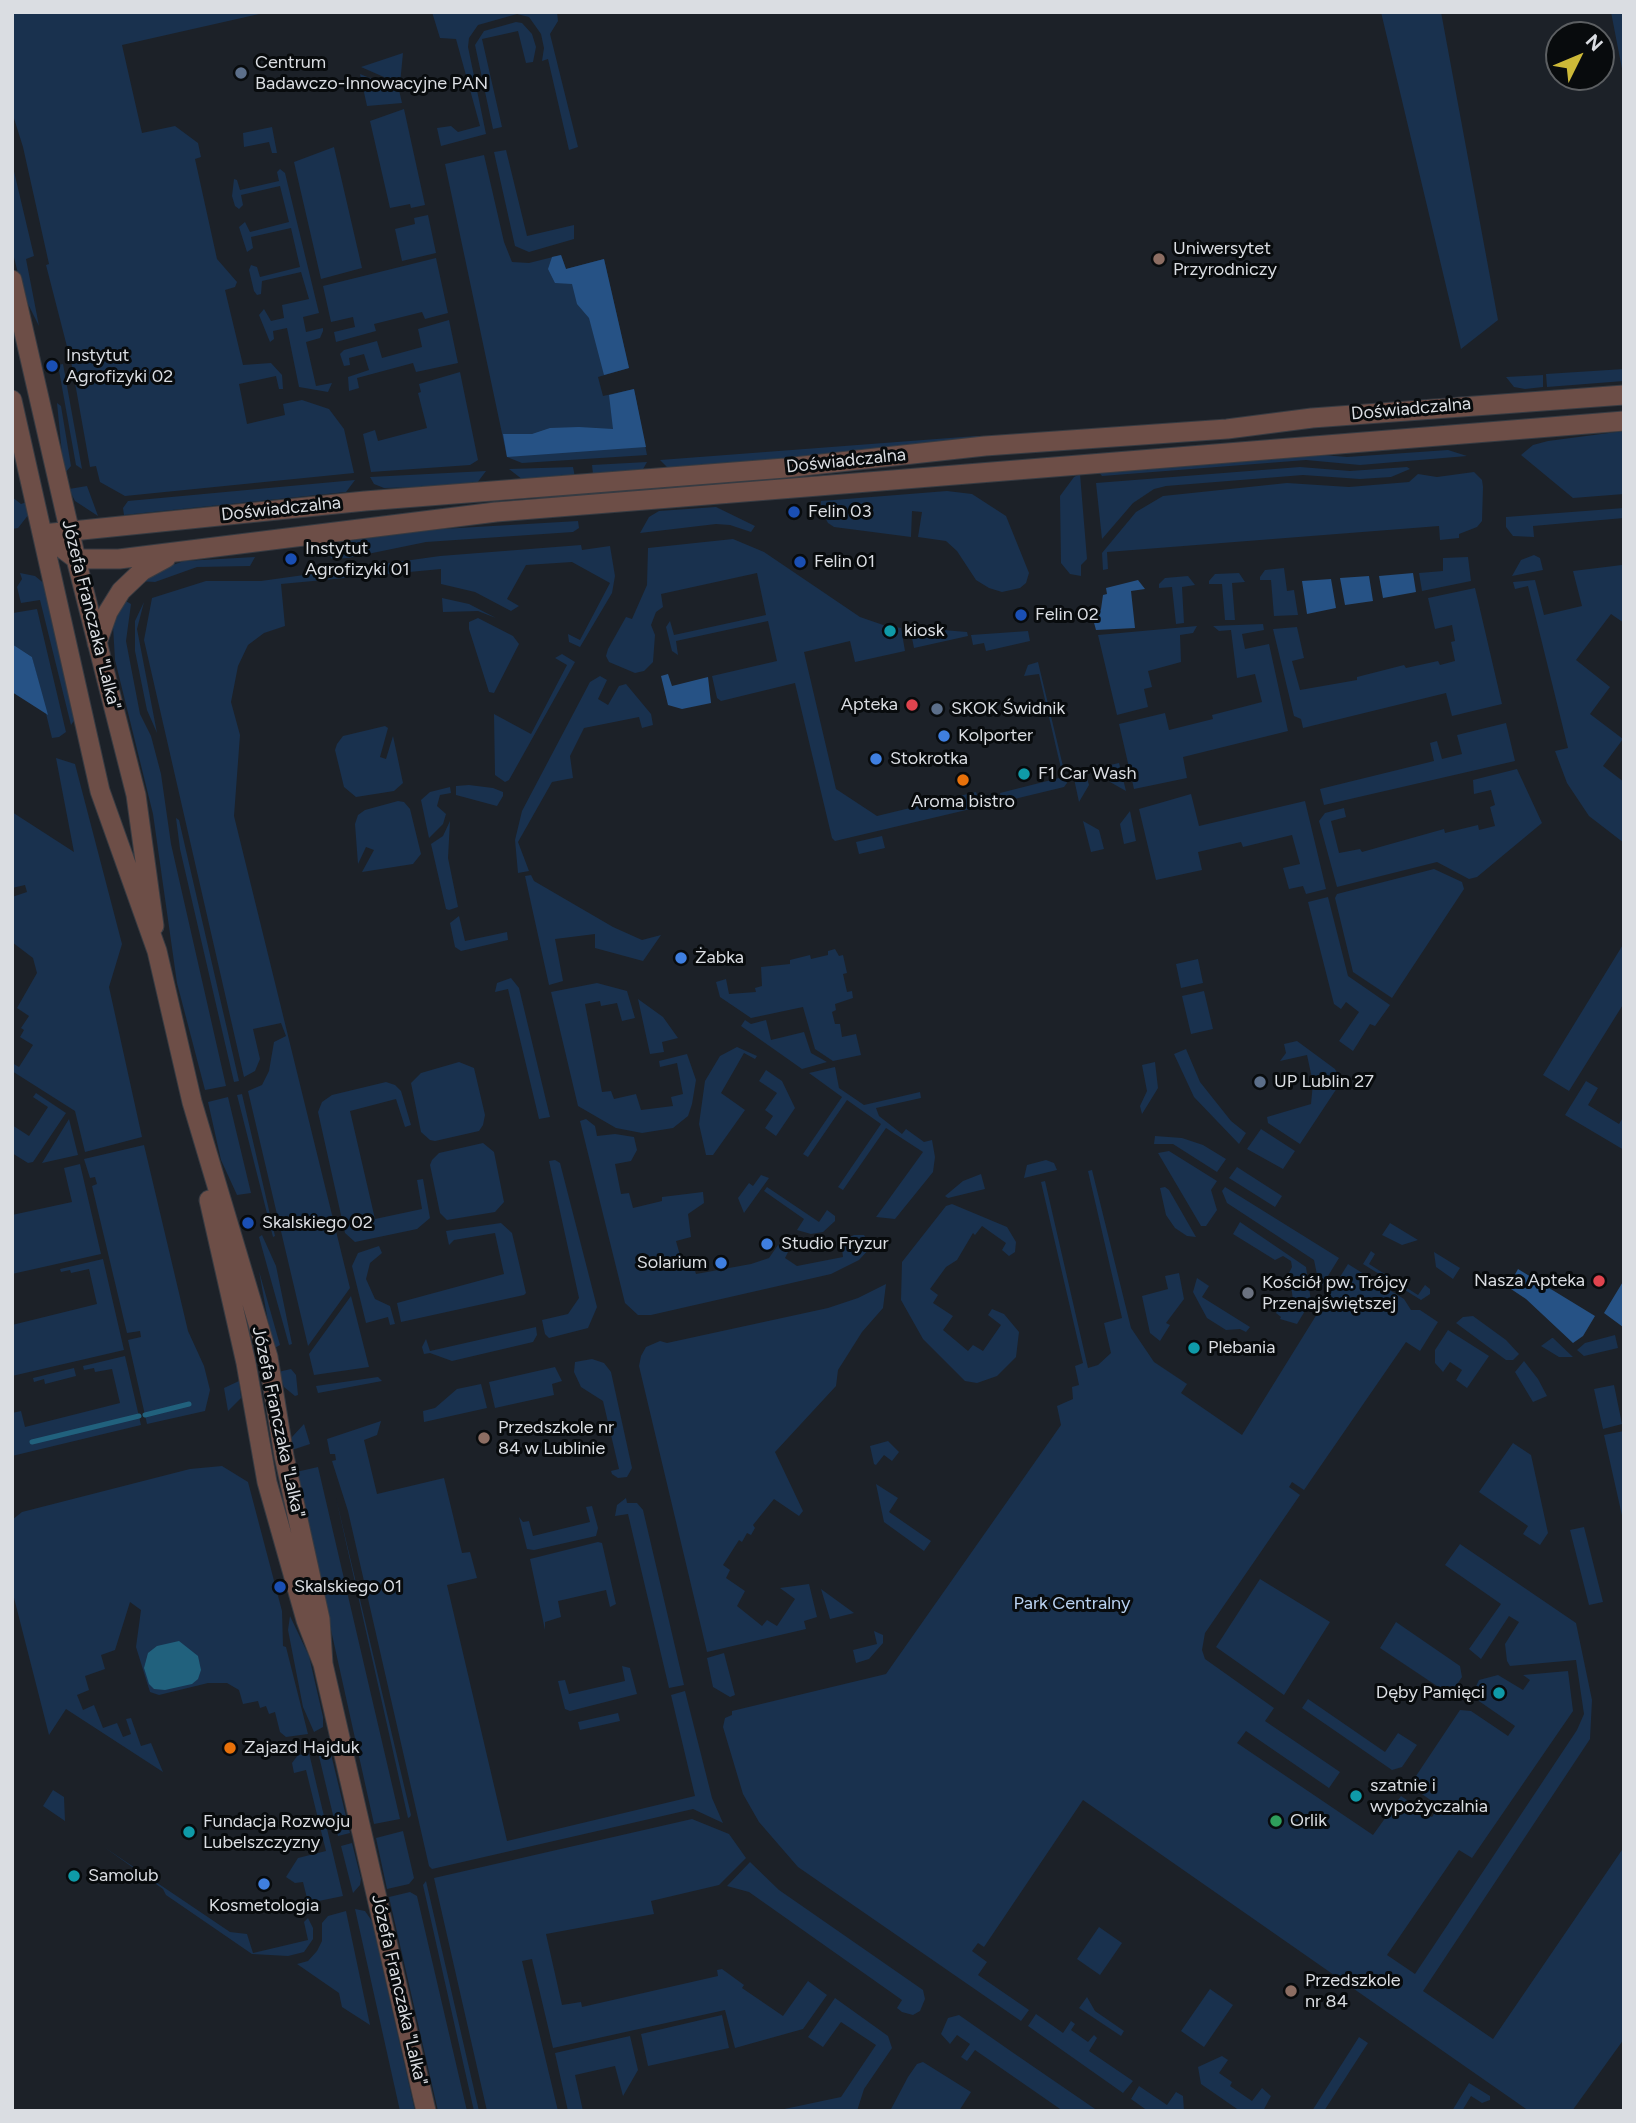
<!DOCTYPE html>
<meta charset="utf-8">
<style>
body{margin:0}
#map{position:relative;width:1636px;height:2123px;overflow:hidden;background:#1c2128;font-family:Figtree,sans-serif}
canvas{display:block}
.frame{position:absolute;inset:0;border:14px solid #dadde2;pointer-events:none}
.north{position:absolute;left:1545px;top:21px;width:70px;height:70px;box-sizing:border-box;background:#080b0d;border:2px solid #5c5f62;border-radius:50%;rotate:47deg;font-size:19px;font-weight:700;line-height:28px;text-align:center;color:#dadde2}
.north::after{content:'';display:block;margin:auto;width:24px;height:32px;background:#cdb938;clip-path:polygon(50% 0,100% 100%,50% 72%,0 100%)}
</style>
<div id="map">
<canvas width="1636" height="2123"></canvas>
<div class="frame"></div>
<div class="north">N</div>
</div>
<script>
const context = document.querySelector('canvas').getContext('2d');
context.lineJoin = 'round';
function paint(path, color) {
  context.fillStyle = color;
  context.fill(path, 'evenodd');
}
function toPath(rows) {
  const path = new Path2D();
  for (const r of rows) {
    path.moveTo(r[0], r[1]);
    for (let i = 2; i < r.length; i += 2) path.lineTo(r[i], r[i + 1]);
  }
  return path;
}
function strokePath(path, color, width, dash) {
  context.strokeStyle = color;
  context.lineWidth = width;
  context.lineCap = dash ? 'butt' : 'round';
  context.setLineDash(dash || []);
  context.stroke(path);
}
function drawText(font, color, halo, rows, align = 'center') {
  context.font = font + ' Figtree,sans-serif';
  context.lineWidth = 6;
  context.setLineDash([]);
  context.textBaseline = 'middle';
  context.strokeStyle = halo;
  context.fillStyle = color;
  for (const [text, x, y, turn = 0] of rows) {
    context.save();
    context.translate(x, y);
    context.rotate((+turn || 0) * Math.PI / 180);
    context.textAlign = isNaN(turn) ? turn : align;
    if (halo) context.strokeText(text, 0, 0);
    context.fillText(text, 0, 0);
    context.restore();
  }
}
paint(toPath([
 [12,12,268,12,122,45,142,133,175,126,198,143,201,157,195,159,217,259,237,282,235,287,225,290,243,365,271,363,282,375,283,389,279,389,276,376,239,384,247,424,285,415,283,404,302,400,329,409,344,429,354,473,125,496,100,482,96,466,90,467,72,366,46,265,49,264,23,147,12,112],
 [432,12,557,12,558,21,550,34,578,147,569,150,548,59,542,61,544,48,541,34,529,17,517,14,478,25,469,38,468,47,486,134,441,146,437,128,451,126,458,132,480,126,456,39,440,38],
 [1381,12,1441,12,1498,320,1461,349],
 [1611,12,1624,12,1624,79],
 [516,22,522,23,532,34,536,47,533,62,526,63,518,31,482,39,502,127,493,129,475,45,484,31],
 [403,53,400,84,361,67],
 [360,74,399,90,402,103,367,106],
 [404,109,425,205,411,208,410,204,390,208,370,121],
 [272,127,277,153,272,153,269,142,244,147,243,133],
 [334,147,362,268,321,279,294,162],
 [506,150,527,236,574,225,574,239,529,252,515,246,494,152],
 [484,155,504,242,512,262,529,263,561,255,566,269,604,259,629,368,598,377,603,396,634,389,647,455,522,463,507,457,445,164],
 [12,163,34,256,26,259,39,326,23,294,12,249],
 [280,169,285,173,319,313,303,317,306,332,323,328,323,331,320,338,306,342,316,386,332,383,328,392,299,387,287,328,273,331,274,339,270,342,259,315,264,309,271,321,284,318,282,305,309,299,301,272,262,281,261,294,257,295,254,291,249,270,251,265,257,267,260,277,300,267,291,228,251,237,253,248,247,252,239,227,245,222,250,232,289,222,280,186,241,195,243,205,239,209,235,206,232,196,234,179,237,180,240,190,279,181,277,172],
 [428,215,436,253,402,261,395,229,415,224,414,218],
 [436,258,448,313,425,319,422,312,374,324,376,331,336,342,334,332,355,327,353,317,331,322,323,286],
 [449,320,458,363,416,372,413,363,357,378,359,388,349,391,348,377,369,370,364,354,349,358,350,365,344,366,340,354,344,350,377,341,382,358,422,347,418,329],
 [63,364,82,469,76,465,58,365],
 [1624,369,1624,381,1547,387,1546,374],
 [460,372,478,460,470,465,371,472,363,434,375,430,378,441,427,428,418,393,421,392,419,384],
 [1543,375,1543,387,1525,389,1514,387,1506,377],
 [57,403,61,406,71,466,64,474],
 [1624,431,1624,494,1573,498,1521,455,1533,445,1548,441],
 [976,436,1015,436,786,462,669,469,660,460],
 [1448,450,1467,456,1360,465,1306,460,1102,476,1096,469,1298,453,1347,457],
 [647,462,642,471,593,474,592,465],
 [573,467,575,477,523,480,509,469],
 [1300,467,1350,471,1407,467,1410,469,1391,477,1360,479,1303,475,1166,486,1154,489,1133,503,1102,539,1096,483],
 [486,471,477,483,468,486,384,488,374,484,370,477],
 [1474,472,1482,480,1483,487,1482,521,1477,527,1459,534,1459,538,1440,540,1439,526,1107,552,1108,569,1103,570,1102,553,1136,512,1163,496,1287,483,1349,487,1409,482,1418,474,1437,477],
 [1080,474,1087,559,1081,565,1081,576,1070,574,1061,563,1060,496,1074,477],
 [355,480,346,492,124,515,123,508,128,501],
 [87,486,98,516,75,501,69,489],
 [947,491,972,494,1006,516,1029,573,1026,583,1020,588,1002,592,989,588,976,580,957,551,946,541,918,537,922,512,912,511,911,537,834,527,828,523,821,510,821,501],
 [12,497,21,504,27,502,29,514,18,528,12,529],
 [716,507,755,526,751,532,730,525,716,524,640,533,649,517,659,511],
 [1624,508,1624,518,1533,526,1534,537,1513,536,1506,527,1506,517],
 [578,521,579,528,573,532,426,542,348,558,332,559,327,553,326,548,374,533],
 [733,539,764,552,860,617,886,626,885,634,895,635,896,627,901,628,905,651,855,662,850,641,804,652,836,789,877,816,976,792,978,797,994,794,996,803,835,841,832,838,795,683,721,701,717,698,712,676,777,661,768,621,676,641,678,655,672,651,666,627,670,621,674,635,766,615,757,573,661,594,663,607,656,612,651,625,655,635,653,662,644,671,635,673,609,662,606,656,608,649,626,617,632,619,647,585,648,548],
 [581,545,582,550,610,546,615,576,612,593,580,647,569,642,568,634,580,640,610,583,572,562,526,565,507,599,519,606,511,611,475,592,441,584,441,569,281,584,285,626,264,633,248,645,238,666,231,702,240,735,234,816,350,1288,308,1346,248,1091,262,1085,269,1071,274,1042,286,1036,281,1023,253,1029,260,1059,255,1071,244,1077,144,640,152,598,206,581,261,581,440,556],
 [1534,555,1540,558,1543,570,1512,576,1521,560],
 [255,557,250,566,197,567,155,582,138,581,158,570,184,561],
 [1468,557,1471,581,1422,591,1419,573,1443,571,1443,558],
 [1622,565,1624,623,1611,614,1576,660,1610,687,1590,714,1623,739,1603,766,1624,782,1624,843,1589,816,1567,783,1555,751,1568,748,1528,586,1515,589,1513,582,1535,580,1544,615,1582,606,1573,571],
 [1284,568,1287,591,1294,590,1298,615,1274,616,1271,580,1260,580,1260,577,1265,570],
 [20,573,35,576,46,585,75,719,71,725,40,600,21,603,17,587,22,579],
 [1239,573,1245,582,1232,583,1235,620,1225,620,1222,584,1209,584,1209,581,1215,574],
 [1188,576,1195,585,1182,587,1184,623,1176,624,1172,587,1159,588,1159,584,1165,578],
 [1475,588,1502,704,1452,716,1446,693,1303,728,1301,719,1294,716,1273,629,1297,627,1304,658,1292,661,1300,690,1357,680,1357,677,1404,665,1406,668,1438,661,1440,665,1455,661,1451,642,1455,641,1452,625,1435,629,1428,598],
 [442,598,469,604,496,618,478,611,443,612],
 [124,600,131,604,126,641,140,714,151,736,161,774,171,844,226,1086,205,1090,177,983,153,814,115,660,113,626],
 [144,602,137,629,157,733,147,710,135,651,135,621],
 [37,609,66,732,59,737,52,738,32,657,12,644,12,610,13,613],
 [478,618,513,636,519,644,494,693,489,692,469,629,469,622],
 [1263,624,1264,630,1242,634,1245,649,1269,644,1288,731,1183,757,1187,778,1134,789,1119,724,1165,713,1169,730,1213,719,1212,715,1262,702,1255,674,1237,678,1231,630,1219,631,1213,626],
 [1197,626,1193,633,1180,635,1181,662,1148,671,1152,687,1144,689,1148,707,1117,715,1098,635],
 [910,628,913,629,914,637,931,637,931,629,967,632,968,636,914,648],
 [1028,631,1030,641,986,651,984,643,973,645,971,635],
 [562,654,575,662,509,780,505,782,495,775,494,714,531,734,567,665,555,658],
 [1038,662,1067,783,1064,787,1002,802,1000,793,1063,777,1039,674,1024,676,1028,665],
 [600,676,607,680,598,699,608,705,619,686,626,684,651,714,653,725,642,728,639,717,584,728,570,756,573,778,552,782,518,842,529,871,518,873,515,840,522,811,590,682],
 [1506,723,1515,761,1324,805,1320,789,1434,761,1430,743,1437,741,1442,759,1462,754,1457,735],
 [385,726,388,728,380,757,386,759,393,736,403,783,394,791,356,797,344,787,335,750,337,744,343,736],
 [56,758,75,764,122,944,109,987,142,1137,85,1152,75,1111,12,1071,12,1063,19,1067,33,1045,20,1037,24,1030,21,1028,29,1016,17,1008,37,973,33,958,12,942,12,897,27,892,25,885,12,888,12,812,74,852],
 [1119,763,1126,791,1110,782,1106,766],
 [1517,769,1542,823,1477,877,1469,879,1437,862,1337,887,1319,821,1325,813,1344,808,1346,817,1331,821,1339,853,1360,849,1362,852,1444,829,1445,833,1478,825,1479,830,1495,826,1490,807,1495,805,1491,790,1474,794,1473,780],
 [1085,771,1089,785,1079,802,1073,774],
 [469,785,493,788,503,792,503,796,497,806,456,795,456,786],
 [450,787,451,793,440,795,437,806,446,814,443,824,429,838,421,800,430,792],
 [1191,794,1199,826,1305,801,1326,889,1306,894,1303,886,1289,889,1283,868,1300,864,1292,835,1243,847,1241,842,1198,852,1202,870,1156,880,1139,809],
 [398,801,404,802,410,809,421,854,413,864,362,872,374,850,366,847,358,864,355,824,358,815,365,810],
 [1130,811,1136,841,1124,844,1120,824],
 [176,818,179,820,239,1081,234,1082,180,849],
 [450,821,448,858,458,907,449,910,446,909,431,844,443,836],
 [1083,821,1099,830,1104,849,1091,852],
 [882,836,885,848,859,854,856,842],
 [1434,869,1462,882,1464,889,1392,998,1353,972,1335,898,1337,894],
 [531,875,534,881,613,927,642,940,661,935,643,961,595,948,595,934,555,939,563,981,549,985,525,876],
 [1328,897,1348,976,1390,1005,1375,1026,1370,1024,1353,1051,1339,1041,1359,1012,1346,1002,1341,1009,1334,1004,1308,902],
 [459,916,465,941,507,932,508,940,461,951,455,947,450,923],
 [1624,943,1624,1003,1569,1091,1543,1075],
 [835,949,839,956,843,955,847,973,843,974,847,992,852,991,853,998,835,1004,836,1010,832,1012,835,1024,840,1024,842,1037,856,1034,861,1055,833,1061,815,1049,803,1007,751,1018,720,997,716,982,726,979,729,994,756,992,755,988,762,986,761,967,790,964,790,960,810,955,811,959,828,955,828,951],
 [1198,959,1203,983,1181,988,1176,964],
 [511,978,519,988,550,1117,539,1119,508,989,495,992,497,983],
 [597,983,627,991,635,1018,622,1021,617,1003,601,1006,600,1001,585,1004,602,1092,611,1091,614,1099,636,1094,641,1110,673,1106,671,1097,683,1094,677,1063,660,1067,659,1061,687,1054,696,1080,692,1104,688,1116,673,1128,642,1133,616,1128,578,1106,551,992],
 [1204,991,1213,1029,1191,1034,1182,996],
 [638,999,663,1017,678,1038,662,1042,664,1052,650,1054],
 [745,1020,751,1024,766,1020,771,1040,804,1032,811,1053,827,1062,802,1069,741,1026],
 [1297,1041,1335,1069,1341,1082,1300,1144,1268,1123,1267,1117,1311,1104,1313,1083,1307,1055,1280,1061,1286,1053,1284,1044],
 [737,1047,757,1056,755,1059,744,1053,721,1093,745,1110,713,1155,706,1155,699,1124,705,1081,720,1056],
 [1186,1049,1200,1082,1231,1121,1246,1133,1239,1144,1194,1097,1174,1054],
 [459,1062,474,1068,485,1115,483,1125,479,1131,435,1141,430,1140,421,1132,411,1083,421,1073],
 [1155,1062,1158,1088,1142,1114,1140,1106,1147,1091,1142,1065],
 [835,1067,839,1088,864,1105,920,1092,921,1098,876,1108,879,1116,902,1134,906,1129,924,1142,932,1140,935,1157,933,1172,895,1219,876,1217,923,1152,886,1128,843,1190,838,1187,881,1124,847,1100,808,1157,803,1154,842,1097,809,1073],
 [766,1070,782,1081,795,1108,776,1136,765,1128,773,1116,765,1110,777,1093,759,1081],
 [1586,1081,1598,1088,1588,1105,1619,1124,1624,1116,1624,1150,1565,1115],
 [386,1082,395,1085,401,1091,411,1125,405,1127,396,1099,350,1111,375,1219,422,1209,417,1180,423,1179,430,1218,417,1229,355,1242,345,1233,318,1112,322,1102,332,1095],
 [36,1093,66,1113,33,1162,28,1163,12,1153,12,1125,29,1136,48,1107,33,1097],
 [242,1094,275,1236,273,1237,237,1095],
 [228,1097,251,1193,237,1195,221,1160,208,1102],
 [69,1119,78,1155,42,1163],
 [586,1119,595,1126,597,1136,615,1134,634,1137,637,1150,631,1161,615,1164,621,1194,629,1193,633,1208,662,1201,662,1197,703,1192,704,1203,688,1214,691,1237,676,1241,683,1266,693,1264,696,1274,751,1264,769,1258,778,1245,788,1252,785,1258,797,1266,843,1257,841,1241,854,1235,864,1235,871,1247,859,1260,831,1274,651,1315,638,1315,625,1303,580,1121],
 [1261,1129,1295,1151,1283,1169,1247,1149],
 [1155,1136,1182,1138,1203,1145,1226,1159,1217,1172,1173,1144,1154,1144],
 [483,1143,494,1152,504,1202,495,1212,447,1220,440,1213,430,1165,432,1160,439,1153],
 [144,1145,188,1331,204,1366,210,1390,205,1411,147,1424,128,1340,141,1337,140,1331,127,1333,92,1186,97,1184,95,1177,90,1178,84,1159],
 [1169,1151,1217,1181,1211,1190,1217,1210,1206,1226,1201,1226,1158,1153],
 [555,1160,560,1163,597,1307,588,1328,549,1338,545,1334,542,1320,568,1314,579,1298,549,1161],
 [1046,1160,1054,1163,1057,1170,1024,1178,1027,1165],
 [80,1164,101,1254,12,1274,12,1215,72,1202,64,1168],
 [1237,1167,1282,1196,1275,1207,1229,1178],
 [1092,1170,1131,1328,1154,1362,1187,1384,1181,1393,1242,1435,1348,1264,1404,1299,1411,1310,1420,1310,1438,1322,1420,1351,1406,1342,1304,1490,1292,1482,1289,1487,1300,1495,1205,1633,1202,1650,1205,1659,1274,1708,1265,1721,1340,1772,1329,1788,1246,1731,1237,1743,1373,1835,1401,1796,1432,1817,1439,1806,1419,1792,1416,1776,1460,1710,1471,1711,1508,1736,1515,1726,1476,1699,1473,1693,1479,1680,1498,1675,1523,1690,1530,1680,1523,1675,1568,1671,1573,1711,1472,1858,1459,1850,1387,1955,1415,1974,1577,1730,1584,1714,1576,1660,1510,1666,1507,1661,1505,1644,1519,1622,1509,1616,1481,1659,1469,1649,1501,1604,1445,1565,1460,1544,1576,1623,1592,1700,1590,1739,1423,1991,1493,2039,1624,1847,1624,2039,1572,2111,1529,2111,1083,1800,984,1947,978,1943,972,1951,987,1962,978,1975,1029,2010,1021,2021,798,1867,759,1822,743,1794,723,1727,725,1718,732,1715,732,1711,886,1674,1061,1425,1057,1406,1073,1399,1072,1387,1079,1385,1075,1366,1083,1363,1041,1182,1045,1181,1088,1368,1098,1365,1111,1353,1104,1323,1122,1318,1088,1171],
 [981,1174,985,1189,948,1198,945,1196,963,1181],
 [761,1175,769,1178,744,1213,738,1198,749,1183,753,1186],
 [767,1187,819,1222,827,1210,835,1216,835,1221,823,1232,811,1234,797,1230,804,1219,764,1191],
 [1165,1187,1169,1190,1196,1237,1187,1236,1175,1228,1166,1215,1160,1188],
 [1225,1187,1339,1258,1320,1289,1314,1260,1227,1203,1222,1191],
 [952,1204,1007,1227,1016,1242,1015,1252,1009,1256,1002,1250,1006,1243,982,1226,975,1235,973,1233,957,1260,946,1267,930,1289,938,1295,933,1303,953,1316,943,1330,968,1351,973,1345,983,1351,1001,1325,988,1315,992,1309,1004,1314,1019,1332,1016,1357,997,1376,977,1383,965,1381,923,1339,901,1300,902,1262,946,1206],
 [1240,1222,1306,1267,1311,1301,1297,1324,1280,1319,1281,1317,1276,1313,1281,1304,1288,1305,1293,1300,1290,1278,1287,1277,1292,1267,1291,1261,1283,1256,1275,1260,1233,1234],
 [501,1223,512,1233,526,1293,524,1295,401,1322,397,1303,504,1274,495,1233,454,1240,449,1245,446,1231],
 [1390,1223,1418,1240,1402,1245,1382,1235],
 [262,1235,276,1266,292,1344,289,1345,259,1237],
 [379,1246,382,1253,370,1263,366,1279,375,1299,390,1306,395,1324,390,1325,388,1317,366,1323,352,1266,358,1253],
 [1371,1251,1375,1254,1369,1264,1418,1295,1425,1285,1430,1289,1430,1294,1421,1300,1363,1264],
 [1434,1252,1460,1268,1453,1279,1436,1267],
 [103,1259,124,1350,12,1376,12,1325,97,1304,89,1269,71,1273,70,1270,61,1272,60,1269],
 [259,1271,280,1345,273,1349],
 [1179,1273,1184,1299,1166,1323,1170,1325,1160,1341,1150,1333,1142,1296,1168,1289,1165,1276],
 [1197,1278,1209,1286,1202,1297,1250,1327,1246,1332,1240,1329,1226,1330,1207,1318,1193,1292],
 [886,1284,883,1308,862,1332,838,1370,836,1386,775,1452,803,1511,799,1516,774,1499,753,1525,755,1528,751,1535,747,1533,742,1542,739,1540,723,1565,730,1570,726,1578,745,1591,737,1606,762,1626,767,1620,777,1626,795,1599,780,1588,809,1584,817,1617,804,1621,806,1629,707,1652,639,1366,641,1356,646,1347,660,1341,667,1343,828,1308,858,1298],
 [351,1296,369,1367,314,1375,309,1354],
 [1473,1316,1506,1340,1519,1354,1513,1360,1506,1360,1456,1323,1463,1317],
 [536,1327,537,1335,533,1342,452,1361,430,1353,424,1354,422,1347,426,1339,430,1351],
 [1448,1330,1489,1356,1467,1388,1456,1380,1462,1370,1450,1362,1443,1372,1435,1363,1435,1350],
 [1615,1335,1618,1348,1584,1356,1577,1350,1585,1343],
 [1552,1338,1553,1338,1573,1357,1559,1357,1541,1346],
 [125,1356,141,1425,12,1456,12,1413,21,1411,25,1427,120,1403,112,1369,95,1372,94,1368,84,1370,83,1366],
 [592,1359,604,1363,611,1372,632,1468,627,1477,618,1478,612,1474,611,1471,619,1469,603,1401,581,1387,574,1372,575,1362],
 [1524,1361,1538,1379,1547,1396,1533,1402,1515,1372],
 [555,1367,562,1381,552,1384,554,1395,495,1408,489,1382],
 [74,1368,76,1376,45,1384,44,1379,34,1382,33,1378],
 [291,1369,296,1375,298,1395,295,1396,284,1387,278,1372],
 [378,1377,382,1381,318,1393,316,1386],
 [239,1381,241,1398,228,1411,224,1388],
 [481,1384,487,1408,424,1422,423,1411,435,1408,457,1389],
 [1614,1385,1622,1424,1603,1429,1594,1389],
 [381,1421,377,1435,364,1440,377,1494,444,1478,462,1553,470,1552,477,1578,447,1585,507,1841,695,1796,671,1695,685,1691,712,1798,723,1823,693,1809,432,1869,429,1866,348,1511,332,1461,336,1460,335,1454,330,1454,327,1439],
 [304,1424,310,1444,292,1450,292,1437],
 [1624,1431,1624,1519,1623,1520,1604,1435],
 [888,1441,899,1452,892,1461,884,1455,876,1465,874,1464,870,1446],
 [1513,1443,1531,1455,1548,1533,1540,1545,1523,1534,1528,1526,1479,1492],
 [222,1466,248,1482,282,1611,283,1646,286,1647,308,1734,286,1737,280,1732,275,1712,269,1714,266,1706,260,1708,258,1701,243,1704,239,1690,227,1683,208,1683,159,1695,150,1692,136,1647,141,1610,130,1602,115,1650,101,1655,105,1669,85,1676,89,1690,77,1695,83,1710,94,1705,103,1728,117,1723,123,1737,131,1734,126,1719,131,1718,141,1746,151,1743,163,1772,66,1709,49,1735,12,1590,12,1520,22,1512,190,1469],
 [318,1467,400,1819,374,1824,296,1472],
 [876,1484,898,1498,889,1512,931,1541,924,1551,884,1522],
 [336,1498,411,1815,410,1817,408,1818],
 [626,1498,627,1503,637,1503,643,1510,684,1685,669,1688,628,1514,615,1516,617,1505],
 [592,1506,598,1528,596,1536,534,1550,527,1549,519,1517,523,1522,529,1521,533,1536,590,1522,586,1507],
 [1584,1527,1603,1602,1589,1605,1570,1530],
 [598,1542,602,1543,616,1604,610,1607,606,1590,558,1601,561,1617,545,1622,545,1630,530,1559],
 [1260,1579,1330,1622,1284,1695,1216,1647],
 [821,1589,854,1613,830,1619],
 [290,1616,309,1656,323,1717,323,1727,314,1732,303,1707,288,1630],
 [1396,1622,1460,1666,1462,1677,1454,1689,1443,1690,1380,1648],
 [874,1631,883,1635,883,1643,869,1659,856,1663,853,1650,877,1644],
 [724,1653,735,1695,730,1697,713,1687,707,1658],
 [622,1666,630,1668,637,1694,570,1711,565,1709,558,1681,565,1680,569,1694,625,1681],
 [1308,1699,1385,1752,1398,1733,1417,1745,1402,1767,1392,1770,1302,1708],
 [618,1713,620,1721,580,1730,578,1722],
 [327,1751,331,1754,350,1833,338,1836,318,1752],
 [309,1753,343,1896,304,1904,303,1900,307,1898,303,1882,295,1883,286,1877,298,1858,326,1851,306,1770,294,1773,292,1763,298,1755],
 [53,1790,64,1797,65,1821,43,1806],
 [692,1819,729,1834,746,1858,719,1885,651,1901,654,1914,546,1934,562,2005,581,2002,582,2007,718,1976,717,1970,722,1969,744,1985,742,1988,783,2016,808,1981,827,1995,803,2029,735,2048,725,2010,553,2048,532,1959,522,1961,558,2111,487,2111,434,1878],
 [403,1831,414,1878,409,1884,387,1889,376,1838],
 [352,1843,361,1879,360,1885,353,1893,341,1846],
 [104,1847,230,1932,247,1934,253,1953,308,1940,304,1922,308,1918,313,1928,313,1939,304,1952,288,1956,252,1954,166,1895,163,1889],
 [750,1862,779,1890,923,1990,925,1999,920,2011,913,2015,902,2012,897,2008,902,2000,749,1892,727,1886],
 [426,1881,479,2111,474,2111,423,1885],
 [410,1892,417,1896,467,2111,438,2111,389,1897],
 [355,1909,365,1911,372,1921,415,2111,400,2111],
 [346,1911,370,2025,342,2007,339,1993,297,1964,308,1961,317,1951,322,1941,322,1923,328,1916],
 [1099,1927,1122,1943,1100,1975,1077,1959],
 [1210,1989,1233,2005,1204,2047,1181,2031],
 [1087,1997,1095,2011,1124,2031,1121,2036,1079,2008],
 [835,1998,888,2036,892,2048,864,2089,857,2111,775,2111,841,2097,876,2045,841,2022,823,2047,808,2037],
 [1036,2014,1063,2033,1071,2021,1075,2024,1071,2030,1088,2042,1094,2035,1097,2038,1089,2051,1133,2081,1123,2093,1028,2026],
 [722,2015,729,2048,648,2066,641,2034],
 [959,2015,1012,2052,1098,2111,1063,2111,975,2050,967,2061,961,2057,970,2044,957,2035,950,2044,941,2034,948,2018],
 [630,2036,638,2070,623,2096,615,2066,575,2075,583,2111,568,2111,555,2053],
 [1359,2037,1368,2043,1324,2111,1312,2111],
 [1222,2056,1228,2060,1219,2073,1232,2082,1230,2086,1252,2101,1262,2088,1271,2096,1263,2111,1240,2111,1201,2084,1198,2067],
 [923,2062,971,2092,959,2111,890,2111,908,2077,917,2064],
 [1469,2083,1490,2096,1490,2100,1482,2103,1471,2096,1462,2111,1452,2111],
 [1139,2086,1167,2105,1176,2092,1183,2096,1184,2111,1148,2111,1131,2099]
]), '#19314e');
paint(toPath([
 [561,255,566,269,604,259,629,368,604,375,589,318,577,304,572,284,555,283,548,269,552,257],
 [634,389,646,447,507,457,503,434,532,434,550,428,579,427,613,429,609,395],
 [1413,573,1416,592,1383,598,1379,576],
 [1369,576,1373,601,1345,605,1340,578],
 [1331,579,1336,608,1307,614,1302,581],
 [1138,580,1145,589,1131,591,1135,628,1096,630,1093,619,1101,609,1103,595,1107,594,1106,588],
 [12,644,32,657,48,715,12,692],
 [668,674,672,686,708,677,711,703,682,709,668,705,661,676],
 [1518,1269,1595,1316,1583,1336,1573,1343,1526,1299,1508,1287],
 [1624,1280,1624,1327,1623,1327,1604,1313]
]), '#265285');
paint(toPath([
 [179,1641,198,1656,201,1670,198,1679,192,1684,165,1690,154,1689,149,1684,144,1668,148,1653,157,1646]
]), '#21617d');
strokePath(toPath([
 [145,1415,189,1404],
 [32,1442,139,1416]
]), '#21617d', 5);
const tertiary = toPath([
 [12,280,76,559,136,795,154,926],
 [12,400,100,791,157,951,192,1102,268,1357,284,1456,320,1619,323,1664],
 [43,534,76,559,119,559,496,512,1624,421],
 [43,534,365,501,785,468,985,446,1227,429,1312,418,1624,395],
 [97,643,108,612,121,591,142,571,166,558],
 [209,1200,246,1363,267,1482,306,1620,323,1664,426,2111]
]);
strokePath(tertiary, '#373b42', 21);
strokePath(tertiary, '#6d4e47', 19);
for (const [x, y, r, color] of [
 [241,73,7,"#5c6f8a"],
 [1159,259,7,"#8d6e63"],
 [52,366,7,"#1a4fb4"],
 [794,512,7,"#1a4fb4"],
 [291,559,7,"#1a4fb4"],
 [800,562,7,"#1a4fb4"],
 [1021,615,7,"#1a4fb4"],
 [890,631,7,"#0f9aa8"],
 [912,705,7,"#e0444e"],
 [937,709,7,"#5c6f8a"],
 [944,736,7,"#3f7fe0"],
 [876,759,7,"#3f7fe0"],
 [1024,774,7,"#0f9aa8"],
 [963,780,7,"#e8710a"],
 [681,958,7,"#3f7fe0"],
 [1260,1082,7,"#5c6f8a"],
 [248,1223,7,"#1a4fb4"],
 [767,1244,7,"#3f7fe0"],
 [721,1263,7,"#3f7fe0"],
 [1599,1281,7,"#e0444e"],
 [1248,1293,7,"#6b7280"],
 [1194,1348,7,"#0f9aa8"],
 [484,1438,7,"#8d6e63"],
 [280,1587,7,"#1a4fb4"],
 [1499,1693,7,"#0f9aa8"],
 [230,1748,7,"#e8710a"],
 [1356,1796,7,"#0f9aa8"],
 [1276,1821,7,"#2e9e5b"],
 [189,1832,7,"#0f9aa8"],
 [74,1876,7,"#0f9aa8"],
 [264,1884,7,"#3f7fe0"],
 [1291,1991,7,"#8d6e63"]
]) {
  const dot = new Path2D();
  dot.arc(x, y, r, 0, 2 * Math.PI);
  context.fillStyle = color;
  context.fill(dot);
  strokePath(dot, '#080b0d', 2.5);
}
drawText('18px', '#dadde2', '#080b0d', [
 ["Centrum",255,63],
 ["Badawczo-Innowacyjne PAN",255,84],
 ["Uniwersytet",1173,249],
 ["Przyrodniczy",1173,270],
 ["Instytut",66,356],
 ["Agrofizyki 02",66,377],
 ["Felin 03",808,512],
 ["Instytut",305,549],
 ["Agrofizyki 01",305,570],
 ["Felin 01",814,562],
 ["Felin 02",1035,615],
 ["kiosk",904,631],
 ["Apteka",898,705,"right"],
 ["SKOK Świdnik",951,709],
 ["Kolporter",958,736],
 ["Stokrotka",890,759],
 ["F1 Car Wash",1038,774],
 ["Aroma bistro",963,802,"center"],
 ["Żabka",695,958],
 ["UP Lublin 27",1274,1082],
 ["Skalskiego 02",262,1223],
 ["Studio Fryzur",781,1244],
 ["Solarium",707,1263,"right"],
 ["Nasza Apteka",1585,1281,"right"],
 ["Kościół pw. Trójcy",1262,1283],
 ["Przenajświętszej",1262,1304],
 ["Plebania",1208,1348],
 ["Przedszkole nr",498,1428],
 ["84 w Lublinie",498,1449],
 ["Skalskiego 01",294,1587],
 ["Dęby Pamięci",1485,1693,"right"],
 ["Zajazd Hajduk",244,1748],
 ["szatnie i",1370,1786],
 ["wypożyczalnia",1370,1807],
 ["Orlik",1290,1821],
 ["Fundacja Rozwoju",203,1822],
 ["Lubelszczyzny",203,1843],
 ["Samolub",88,1876],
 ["Kosmetologia",264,1906,"center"],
 ["Przedszkole",1305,1981],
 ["nr 84",1305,2002]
], 'left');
drawText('18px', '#dadde2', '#080b0d', [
 ["Doświadczalna",1411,409,-5],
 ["Doświadczalna",846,461,-6],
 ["Doświadczalna",281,509,-6],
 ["Józefa Franczaka \"Lalka\"",91,615,76],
 ["Józefa Franczaka \"Lalka\"",278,1422,78],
 ["Józefa Franczaka \"Lalka\"",399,1990,77]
]);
drawText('18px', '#bad3f2', '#080b0d', [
 ["Park Centralny",1072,1604]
]);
</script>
